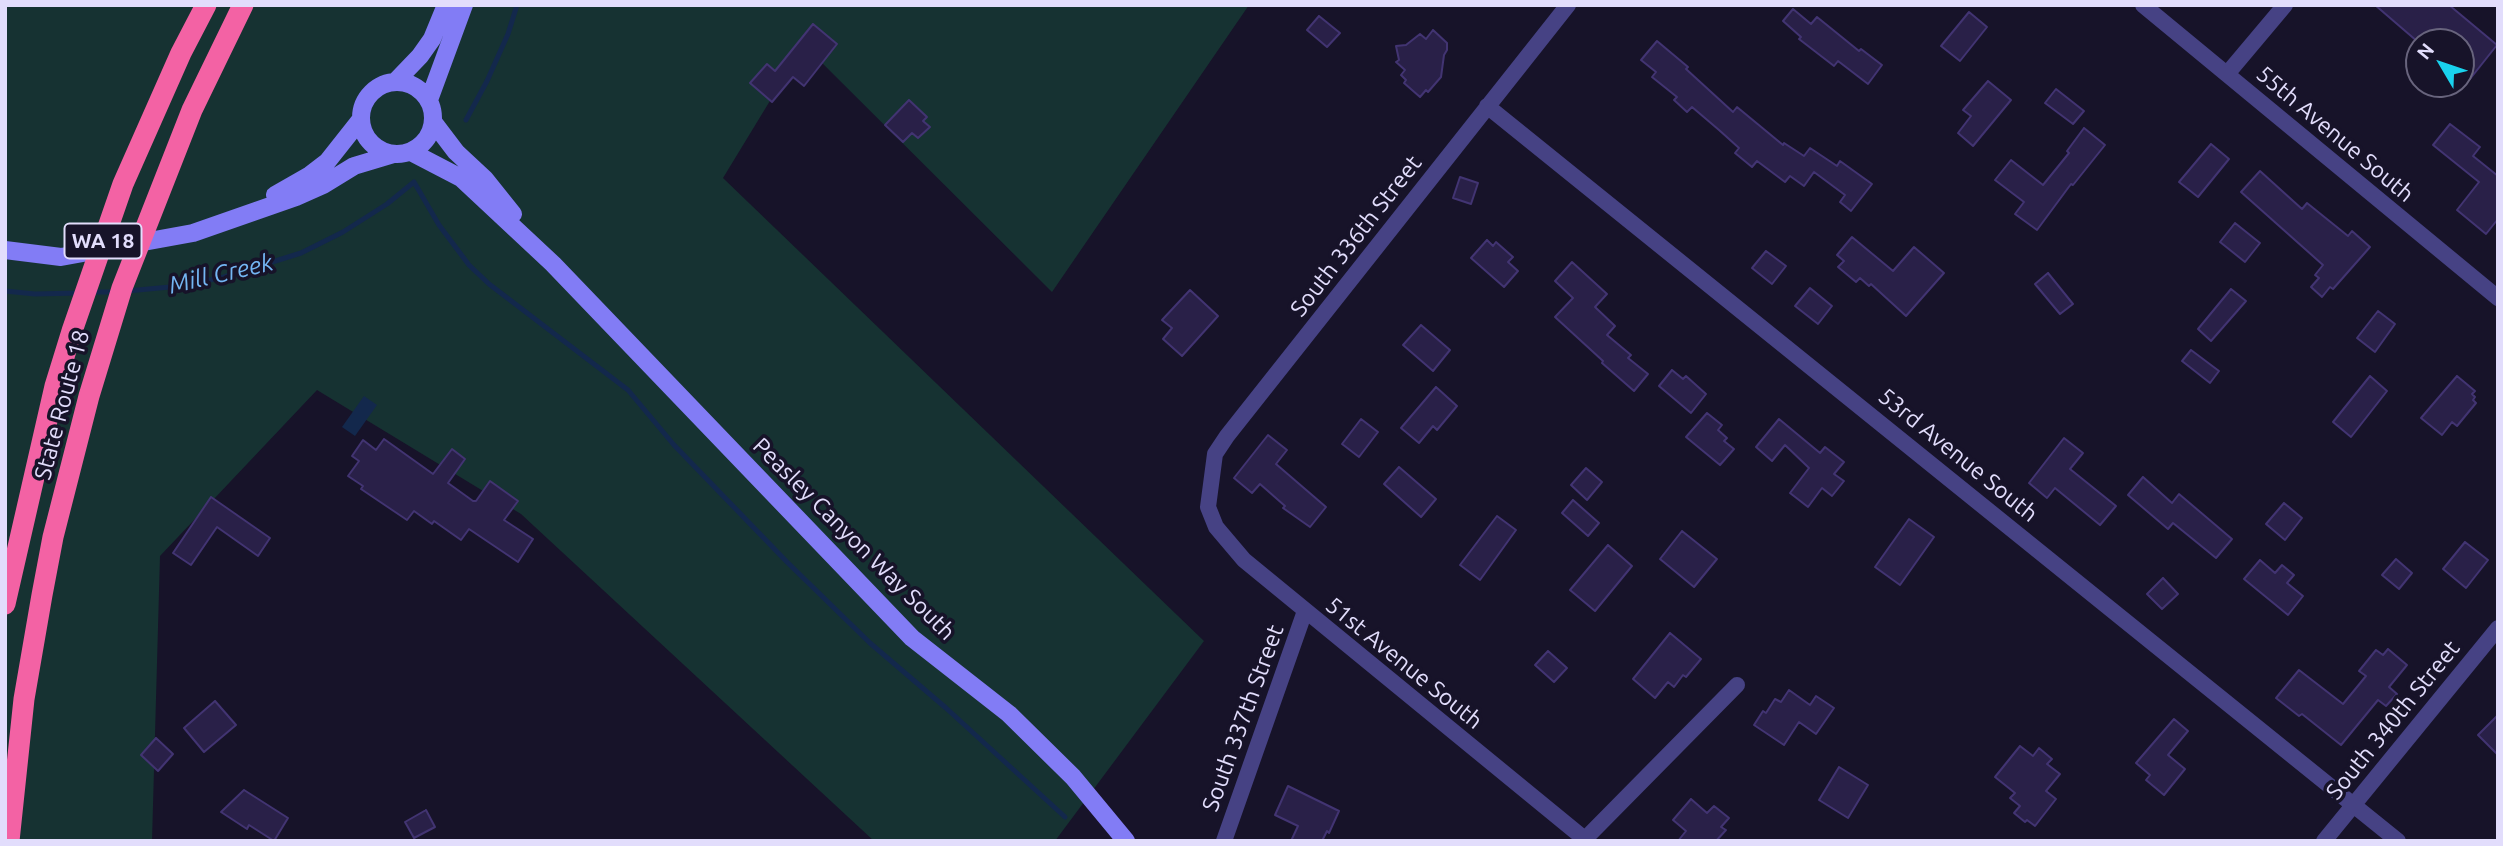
<!DOCTYPE html>
<style>
body{margin:0}
#map{position:relative;width:2503px;height:846px;overflow:hidden;background:#171329;font-family:Ubuntu,sans-serif}
canvas{display:block}
.frame{position:absolute;inset:0;border:7px solid #e2ddfc;pointer-events:none}
.north{position:absolute;left:2405px;top:28px;width:70px;height:70px;box-sizing:border-box;background:#171329;border:2px solid #68647d;border-radius:50%;rotate:309deg;font-size:19px;font-weight:700;line-height:28px;text-align:center;color:#e2ddfc}
.north::after{content:'';display:block;margin:auto;width:24px;height:32px;background:#19d2ed;clip-path:polygon(50% 0,100% 100%,50% 72%,0 100%)}
</style>
<div id="map">
<canvas width="2503" height="846"></canvas>
<div class="frame"></div>
<div class="north">N</div>
</div>
<script>
const context = document.querySelector('canvas').getContext('2d');
context.lineJoin = 'round';
function paint(path, color) {
  context.fillStyle = color;
  context.fill(path, 'evenodd');
}
function toPath(rows) {
  const path = new Path2D();
  for (const r of rows) {
    if (r.length === 3) {
      path.moveTo(r[0] + r[2], r[1]);
      path.arc(r[0], r[1], r[2], 0, 2 * Math.PI);
      continue;
    }
    path.moveTo(r[0], r[1]);
    for (let i = 2; i < r.length; i += 2) path.lineTo(r[i], r[i + 1]);
  }
  return path;
}
function strokePath(path, color, width, dash) {
  context.strokeStyle = color;
  context.lineWidth = width;
  context.lineCap = dash ? 'butt' : 'round';
  context.setLineDash(dash || []);
  context.stroke(path);
}
function drawText(font, color, halo, rows, align = 'center') {
  context.font = font + ' Ubuntu,sans-serif';
  context.lineWidth = 7;
  context.setLineDash([]);
  context.textBaseline = 'middle';
  context.strokeStyle = halo;
  context.fillStyle = color;
  for (const [text, x, y, turn = 0] of rows) {
    context.save();
    context.translate(x, y);
    context.rotate((+turn || 0) * Math.PI / 180);
    context.textAlign = isNaN(turn) ? turn : align;
    if (halo) context.strokeText(text, 0, 0);
    context.fillText(text, 0, 0);
    context.restore();
  }
}
paint(toPath([
 [5,5,1249,5,1052,292,804,45,723,178,1204,641,1055,841,874,841,521,514,317,390,160,556,152,841,5,841]
]), '#163232');
paint(toPath([
 [364,396,377,405,355,436,342,427]
]), '#13284c');
strokePath(toPath([
 [466,120,487,81,508,34,517,5],
 [5,291,35,294,79,293],
 [127,291,181,286,224,277,301,253,343,232,387,204,414,182,439,225,469,265,489,284,628,390,674,445,787,562,870,643,946,708,1065,817],
 [92,292,114,292]
]), '#13284c', 5);
const building = toPath([
 [2375,5,2449,5,2497,45,2470,79,2461,71,2461,42,2418,42,2375,5],
 [1793,9,1811,24,1817,17,1859,51,1861,49,1882,65,1868,84,1838,61,1834,66,1799,39,1801,37,1783,21,1793,9],
 [1969,12,1987,27,1960,61,1941,46,1969,12],
 [1319,16,1340,33,1327,47,1307,30,1319,16],
 [813,24,837,44,804,86,793,77,772,102,750,83,767,64,775,71,813,24],
 [1433,30,1447,43,1447,50,1444,55,1441,77,1428,92,1426,90,1420,97,1404,83,1406,80,1401,75,1405,70,1396,62,1399,60,1396,46,1406,45,1420,34,1426,39,1433,30],
 [1657,41,1688,67,1686,69,1733,112,1737,107,1783,145,1784,143,1804,156,1810,148,1837,166,1840,161,1872,184,1851,211,1840,202,1845,195,1814,172,1804,186,1790,176,1785,182,1757,161,1752,167,1735,153,1739,148,1719,130,1692,107,1687,112,1674,100,1677,97,1652,77,1656,72,1641,60,1657,41],
 [1988,81,2011,100,1973,146,1958,133,1971,116,1963,110,1988,81],
 [2056,89,2084,111,2073,124,2045,103,2056,89],
 [909,100,927,117,923,121,930,127,918,138,912,133,903,142,885,125,909,100],
 [2450,124,2480,147,2473,156,2498,176,2498,219,2486,234,2457,210,2479,182,2433,145,2450,124],
 [2084,128,2105,145,2073,185,2071,184,2037,230,2015,214,2024,202,1995,180,2011,160,2043,185,2069,153,2067,151,2084,128],
 [2211,144,2229,159,2198,197,2179,182,2211,144],
 [2260,171,2302,209,2307,203,2348,236,2352,231,2370,247,2333,289,2330,287,2322,297,2311,287,2319,278,2315,275,2323,265,2241,192,2260,171],
 [1460,177,1478,183,1471,204,1453,198,1460,177],
 [2235,223,2260,243,2245,262,2220,242,2235,223],
 [1852,237,1893,271,1914,247,1944,273,1906,316,1871,284,1869,286,1860,278,1856,282,1838,267,1844,261,1837,255,1852,237],
 [1487,240,1493,246,1496,242,1513,257,1508,262,1518,271,1504,287,1471,258,1487,240],
 [1766,251,1786,266,1772,284,1752,268,1766,251],
 [1572,262,1607,294,1595,307,1615,326,1607,335,1631,355,1628,358,1648,374,1634,391,1602,363,1603,361,1555,317,1573,298,1555,281,1572,262],
 [2048,273,2073,304,2060,314,2035,284,2048,273],
 [1810,288,1832,306,1818,324,1795,306,1810,288],
 [2231,289,2246,301,2211,341,2198,329,2231,289],
 [1190,290,1218,316,1182,356,1163,339,1172,328,1162,320,1190,290],
 [2378,311,2395,324,2375,352,2357,338,2378,311],
 [1421,325,1450,350,1433,371,1403,345,1421,325],
 [2191,350,2219,371,2210,383,2182,361,2191,350],
 [1672,370,1683,379,1686,376,1706,394,1691,413,1659,386,1672,370],
 [2370,376,2387,391,2351,437,2333,422,2370,376],
 [2457,376,2475,391,2472,394,2475,397,2473,400,2476,403,2457,426,2452,422,2442,435,2421,418,2457,376],
 [1436,387,1457,406,1437,430,1433,426,1419,443,1401,428,1436,387],
 [1707,413,1722,425,1718,430,1727,438,1724,441,1734,449,1720,465,1686,437,1707,413],
 [1361,419,1378,432,1359,457,1342,444,1361,419],
 [1779,419,1820,453,1825,447,1844,462,1834,474,1844,481,1832,496,1822,488,1808,507,1790,493,1809,468,1785,445,1772,461,1756,447,1779,419],
 [1268,435,1287,450,1276,464,1326,507,1310,527,1283,508,1285,506,1260,484,1252,493,1234,478,1268,435],
 [2064,438,2083,453,2070,469,2116,506,2100,525,2055,488,2047,498,2029,483,2064,438],
 [384,439,433,474,452,449,465,459,448,483,473,501,476,501,490,481,518,501,504,520,533,539,518,562,469,529,461,540,434,521,432,524,414,511,407,520,361,489,363,486,348,476,359,461,352,456,363,440,376,450,384,439],
 [1399,467,1436,499,1421,517,1384,484,1399,467],
 [1586,468,1602,482,1587,500,1571,485,1586,468],
 [2143,477,2172,503,2179,494,2232,539,2216,558,2173,523,2168,529,2128,495,2143,477],
 [211,497,270,538,258,556,217,527,191,565,173,553,211,497],
 [1573,500,1599,523,1588,536,1562,513,1573,500],
 [2284,503,2302,518,2285,540,2266,524,2284,503],
 [1497,516,1516,530,1480,580,1460,565,1497,516],
 [1909,519,1934,537,1900,585,1875,567,1909,519],
 [1682,531,1717,559,1694,587,1660,559,1682,531],
 [2465,542,2488,560,2466,588,2443,569,2465,542],
 [1608,545,1632,566,1595,611,1570,590,1608,545],
 [2396,559,2412,573,2399,589,2382,575,2396,559],
 [2260,560,2275,573,2282,565,2294,575,2287,583,2303,596,2288,615,2244,579,2260,560],
 [2163,578,2178,594,2162,609,2147,594,2163,578],
 [1670,633,1701,659,1686,677,1683,675,1674,687,1668,682,1655,698,1633,679,1670,633],
 [2388,649,2407,665,2389,687,2397,694,2386,706,2378,700,2341,745,2302,714,2299,716,2276,698,2299,670,2343,704,2366,676,2359,671,2376,650,2383,655,2388,649],
 [1548,651,1567,668,1554,682,1535,665,1548,651],
 [1789,690,1810,705,1816,696,1834,708,1816,734,1799,722,1784,745,1754,725,1763,711,1766,713,1775,699,1781,702,1789,690],
 [215,701,236,725,204,752,184,728,215,701],
 [2498,715,2498,755,2478,735,2498,715],
 [2174,719,2188,731,2168,755,2185,769,2164,795,2146,780,2150,775,2136,763,2174,719],
 [156,738,173,754,158,771,141,755,156,738],
 [2020,746,2033,756,2039,748,2052,759,2047,764,2060,774,2046,791,2056,799,2035,826,2027,820,2025,822,2014,813,2020,806,2010,798,2015,793,1995,777,2020,746],
 [1839,767,1868,785,1848,818,1819,800,1839,767],
 [1288,786,1339,811,1329,833,1327,831,1322,841,1291,841,1298,826,1275,815,1288,786],
 [244,790,288,818,274,841,249,825,247,829,221,812,244,790],
 [1691,799,1707,813,1714,806,1729,818,1721,827,1726,830,1716,841,1678,841,1686,831,1673,820,1691,799],
 [426,810,435,827,414,838,405,822,426,810]
]);
paint(building, '#292048');
strokePath(building, '#423472', 2);
strokePath(toPath([
 [1568,5,1227,436,1215,454,1208,507,1216,527,1244,560,1587,841],
 [2143,5,2498,298],
 [2227,74,2285,5],
 [1487,106,2398,841],
 [1585,839,1737,685],
 [1224,841,1305,611],
 [2324,841,2498,628]
]), '#464284', 16);
strokePath(toPath([
 [396,81,420,56,432,39,446,5],
 [397,118,36],
 [429,100,464,5],
 [434,123,456,152,485,179,513,214],
 [411,152,461,178,553,264,912,638,1009,714,1073,777,1126,841],
 [275,195,310,175,327,162,361,119],
 [5,250,61,257,193,233,296,197,323,185,354,166,394,154]
]), '#827cf5', 18);
strokePath(toPath([
 [5,604,55,386,72,331,123,184,181,53,206,5],
 [9,841,24,699,42,595,53,537,89,396,122,288,192,110,243,5]
]), '#f362a4', 21);
for (const [x, y, w] of [
 [103,241,77]
]) {
  const box = new Path2D();
  box.roundRect(x - w / 2, y - 17.5, w, 35, 5);
  context.fillStyle = '#171329';
  context.fill(box);
  strokePath(box, '#e2ddfc', 2);
}
drawText('bold 21px', '#e2ddfc', null, [
 ["WA 18",103,241]
]);
drawText('23px', '#e2ddfc', '#171329', [
 ["55th Avenue South",2335,134,40],
 ["South 336th Street",1356,236,-52],
 ["State Route 18",62,405,-75],
 ["53rd Avenue South",1958,455,39],
 ["Peasley Canyon Way South",854,539,45],
 ["51st Avenue South",1404,663,39],
 ["South 337th Street",1243,718,-70],
 ["South 340th Street",2393,720,-51]
]);
drawText('italic 24px', '#74b6f4', '#171329', [
 ["Mill Creek",221,274,-13]
]);
</script>
